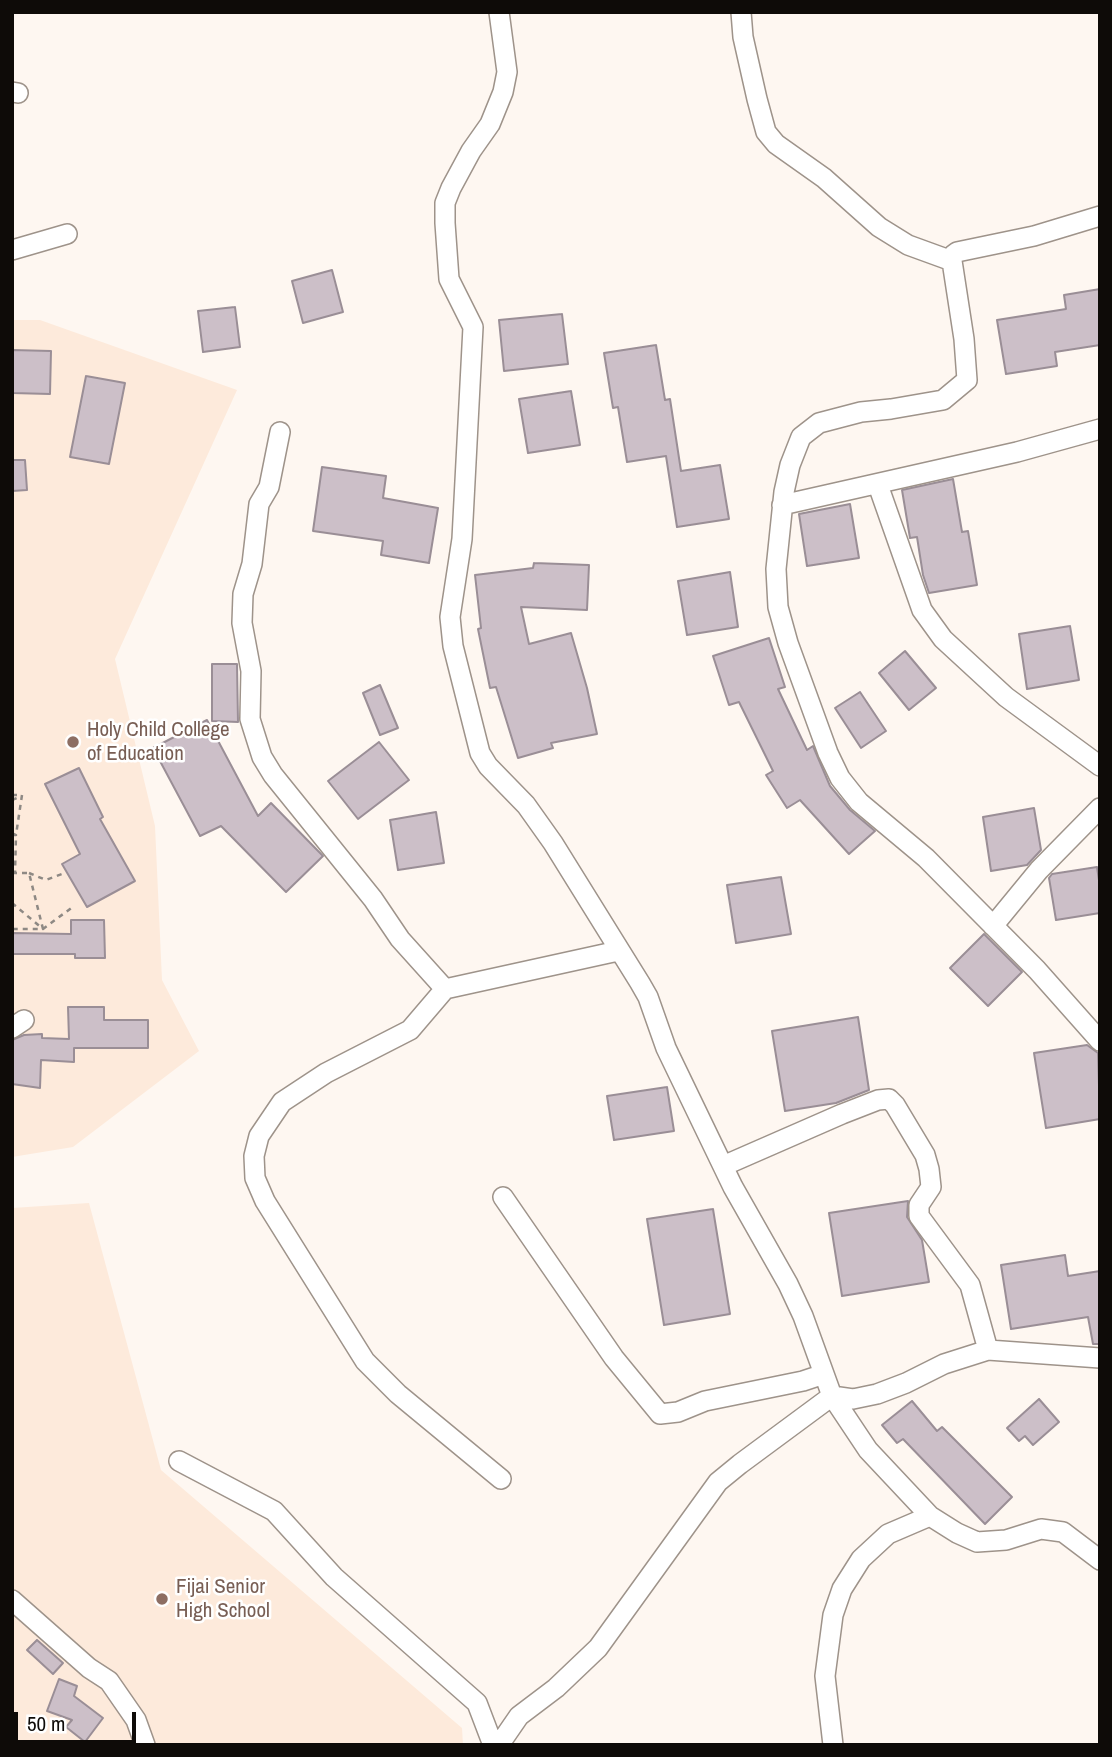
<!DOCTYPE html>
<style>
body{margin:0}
#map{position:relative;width:1112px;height:1757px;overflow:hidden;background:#fef7f1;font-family:"Archivo Narrow",sans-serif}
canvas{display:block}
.frame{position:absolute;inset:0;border:14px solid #0e0b08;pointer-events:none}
.scale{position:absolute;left:14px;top:1712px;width:122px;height:32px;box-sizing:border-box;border:4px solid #0e0b08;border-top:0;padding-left:9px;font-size:21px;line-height:24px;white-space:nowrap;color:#0e0b08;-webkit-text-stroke:5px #fff;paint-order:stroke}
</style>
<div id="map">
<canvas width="1112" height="1757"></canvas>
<div class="frame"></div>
<div class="scale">50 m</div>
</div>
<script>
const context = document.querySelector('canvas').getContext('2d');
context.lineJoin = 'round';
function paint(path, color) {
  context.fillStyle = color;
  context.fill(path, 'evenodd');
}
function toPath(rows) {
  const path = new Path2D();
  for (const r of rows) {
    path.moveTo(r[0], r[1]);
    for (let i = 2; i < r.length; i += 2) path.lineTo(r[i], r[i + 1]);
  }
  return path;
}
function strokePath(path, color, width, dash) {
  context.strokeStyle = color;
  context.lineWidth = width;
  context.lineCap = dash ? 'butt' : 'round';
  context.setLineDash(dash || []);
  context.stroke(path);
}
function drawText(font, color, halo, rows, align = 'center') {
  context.font = font + ' "Archivo Narrow",sans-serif';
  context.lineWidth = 5;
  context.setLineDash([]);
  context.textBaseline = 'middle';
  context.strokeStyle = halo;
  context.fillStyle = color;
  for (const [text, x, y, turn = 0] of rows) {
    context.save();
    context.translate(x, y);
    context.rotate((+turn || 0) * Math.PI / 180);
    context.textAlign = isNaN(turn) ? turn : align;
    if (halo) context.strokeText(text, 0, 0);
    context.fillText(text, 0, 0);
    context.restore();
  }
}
paint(toPath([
 [12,320,40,320,237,390,115,659,155,826,162,980,199,1051,73,1147,12,1157],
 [89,1203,161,1470,462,1728,463,1745,12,1745,12,1208]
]), '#fdeadb');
const building = toPath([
 [332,270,343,312,303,323,292,281,332,270],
 [1100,289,1100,345,1055,352,1057,366,1006,374,997,320,1066,309,1064,295,1100,289],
 [235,307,240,347,203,352,198,311,235,307],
 [562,314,568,364,504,371,499,320,562,314],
 [656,345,665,400,670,399,681,471,720,465,729,519,677,527,666,456,627,462,618,407,613,408,604,353,656,345],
 [12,350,51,351,50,394,12,393,12,350],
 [86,376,125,383,109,464,70,457,86,376],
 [571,391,580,445,528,453,519,399,571,391],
 [12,460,25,460,27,490,12,491,12,460],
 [322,467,386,476,383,498,438,508,429,563,381,555,383,541,313,531,322,467],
 [953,479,962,532,968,531,977,585,929,593,923,575,917,537,910,538,902,490,953,479],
 [850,504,859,558,807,566,799,514,850,504],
 [534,563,589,565,587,610,521,607,529,644,571,633,587,688,597,734,551,743,553,748,518,758,496,687,490,688,478,629,481,628,475,575,533,568,534,563],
 [730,572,738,627,687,635,678,581,730,572],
 [1070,626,1079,680,1027,689,1019,634,1070,626],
 [769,638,785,687,778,689,807,750,813,746,830,786,850,810,875,831,849,854,800,800,787,808,766,775,773,771,739,702,729,705,713,656,769,638],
 [905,651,936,688,909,710,879,673,905,651],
 [212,664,237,664,238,722,212,721,212,664],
 [380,685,398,728,380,735,363,693,380,685],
 [860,692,886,731,861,748,835,708,860,692],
 [207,720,258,816,271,803,323,856,286,892,221,826,200,836,153,748,207,720],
 [379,742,409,780,358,819,328,781,379,742],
 [79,768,103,817,100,819,135,881,87,907,62,864,80,854,45,784,79,768],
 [1034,808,1041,850,1027,865,991,871,983,817,1034,808],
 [436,812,444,863,398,870,390,820,436,812],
 [1097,867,1100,887,1100,913,1056,920,1049,878,1052,874,1097,867],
 [781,877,791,934,736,943,727,885,781,877],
 [71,920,104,920,105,958,75,958,75,954,12,954,12,933,71,934,71,920],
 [984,934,1022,972,988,1006,950,968,984,934],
 [68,1007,104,1007,104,1020,148,1020,148,1048,74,1048,74,1062,41,1060,40,1088,12,1084,12,1040,24,1035,42,1034,42,1038,69,1039,68,1007],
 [858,1017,869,1090,836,1103,785,1111,772,1031,858,1017],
 [1087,1045,1098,1053,1100,1119,1046,1128,1034,1053,1087,1045],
 [667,1087,674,1131,614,1140,607,1096,667,1087],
 [908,1201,907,1217,922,1240,929,1282,842,1296,829,1213,908,1201],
 [713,1209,730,1314,664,1325,647,1219,713,1209],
 [1065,1255,1068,1276,1100,1271,1100,1344,1093,1344,1088,1317,1011,1329,1001,1265,1065,1255],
 [1039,1399,1059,1422,1033,1445,1025,1436,1019,1441,1007,1428,1039,1399],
 [912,1401,937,1431,942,1427,1012,1497,985,1524,903,1439,897,1443,882,1425,912,1401],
 [37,1640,63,1663,53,1674,27,1650,37,1640],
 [59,1679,77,1686,74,1696,103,1718,85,1742,66,1727,72,1720,47,1711,59,1679]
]);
paint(building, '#ccbfc8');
strokePath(building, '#9a8e96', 2);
const minor = toPath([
 [499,12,507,72,503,92,490,124,471,151,451,188,445,203,445,223,449,279,473,327,462,539,450,617,453,646,480,753,488,766,526,805,553,843,640,983,648,997,666,1048,733,1187,788,1284,803,1316,832,1396,868,1450,930,1516,957,1533,977,1542,1006,1540,1041,1529,1063,1532,1100,1560],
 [741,12,743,37,757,99,766,132,776,144,824,178,879,227,908,245,952,261],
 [12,92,18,93],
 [1100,216,1034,236,957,252,953,255,952,261,964,339,967,380,943,400,891,409,861,412,819,423,801,437,790,465,784,492,776,569,778,607,788,643,828,753,840,778,859,802,926,858,1037,970,1100,1041],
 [12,250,67,234],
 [280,432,269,487,259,504,252,564,243,594,242,623,251,671,250,719,262,757,273,775,373,899,400,939,445,989,618,951],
 [878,485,922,610,943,639,1006,697,1100,766],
 [782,505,1017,452,1100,429],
 [993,926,1039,870,1100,808],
 [445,989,410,1030,326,1073,282,1102,259,1136,254,1156,255,1178,265,1201,365,1361,398,1394,501,1479],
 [12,1028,24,1020],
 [503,1197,614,1358,660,1414,678,1412,705,1401,803,1381,824,1374],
 [988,1350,1100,1358],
 [179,1461,274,1511,334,1577,477,1703,493,1745],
 [12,1600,89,1668,109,1681,136,1720,145,1745],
 [499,1745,519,1716,556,1688,598,1648,718,1482,740,1464,832,1396,853,1399,877,1394,906,1383,944,1364,988,1350,970,1285,919,1216,919,1205,931,1187,929,1169,925,1155,895,1105,889,1099,878,1100,842,1114,723,1166],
 [833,1745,825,1676,833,1615,842,1589,861,1559,888,1534,930,1516]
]);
strokePath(minor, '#9e938a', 22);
strokePath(toPath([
 [12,795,22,795,16,835,12,835],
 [12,800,19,797],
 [12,833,16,835,15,873],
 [12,873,29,873,43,929,12,929],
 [29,873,46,880,62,874],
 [12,903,43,929,74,906]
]), '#8e8984', 2.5, [5, 5]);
strokePath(minor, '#fff', 19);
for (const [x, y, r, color] of [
 [73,742,7,"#8d6e63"],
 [162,1599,7,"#8d6e63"]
]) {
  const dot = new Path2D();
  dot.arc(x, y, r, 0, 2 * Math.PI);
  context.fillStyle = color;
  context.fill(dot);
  strokePath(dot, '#fff', 2.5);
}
drawText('21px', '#785e54', '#fff', [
 ["Holy Child College",87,730],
 ["of Education",87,754],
 ["Fijai Senior",176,1587],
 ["High School",176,1611]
], 'left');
</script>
